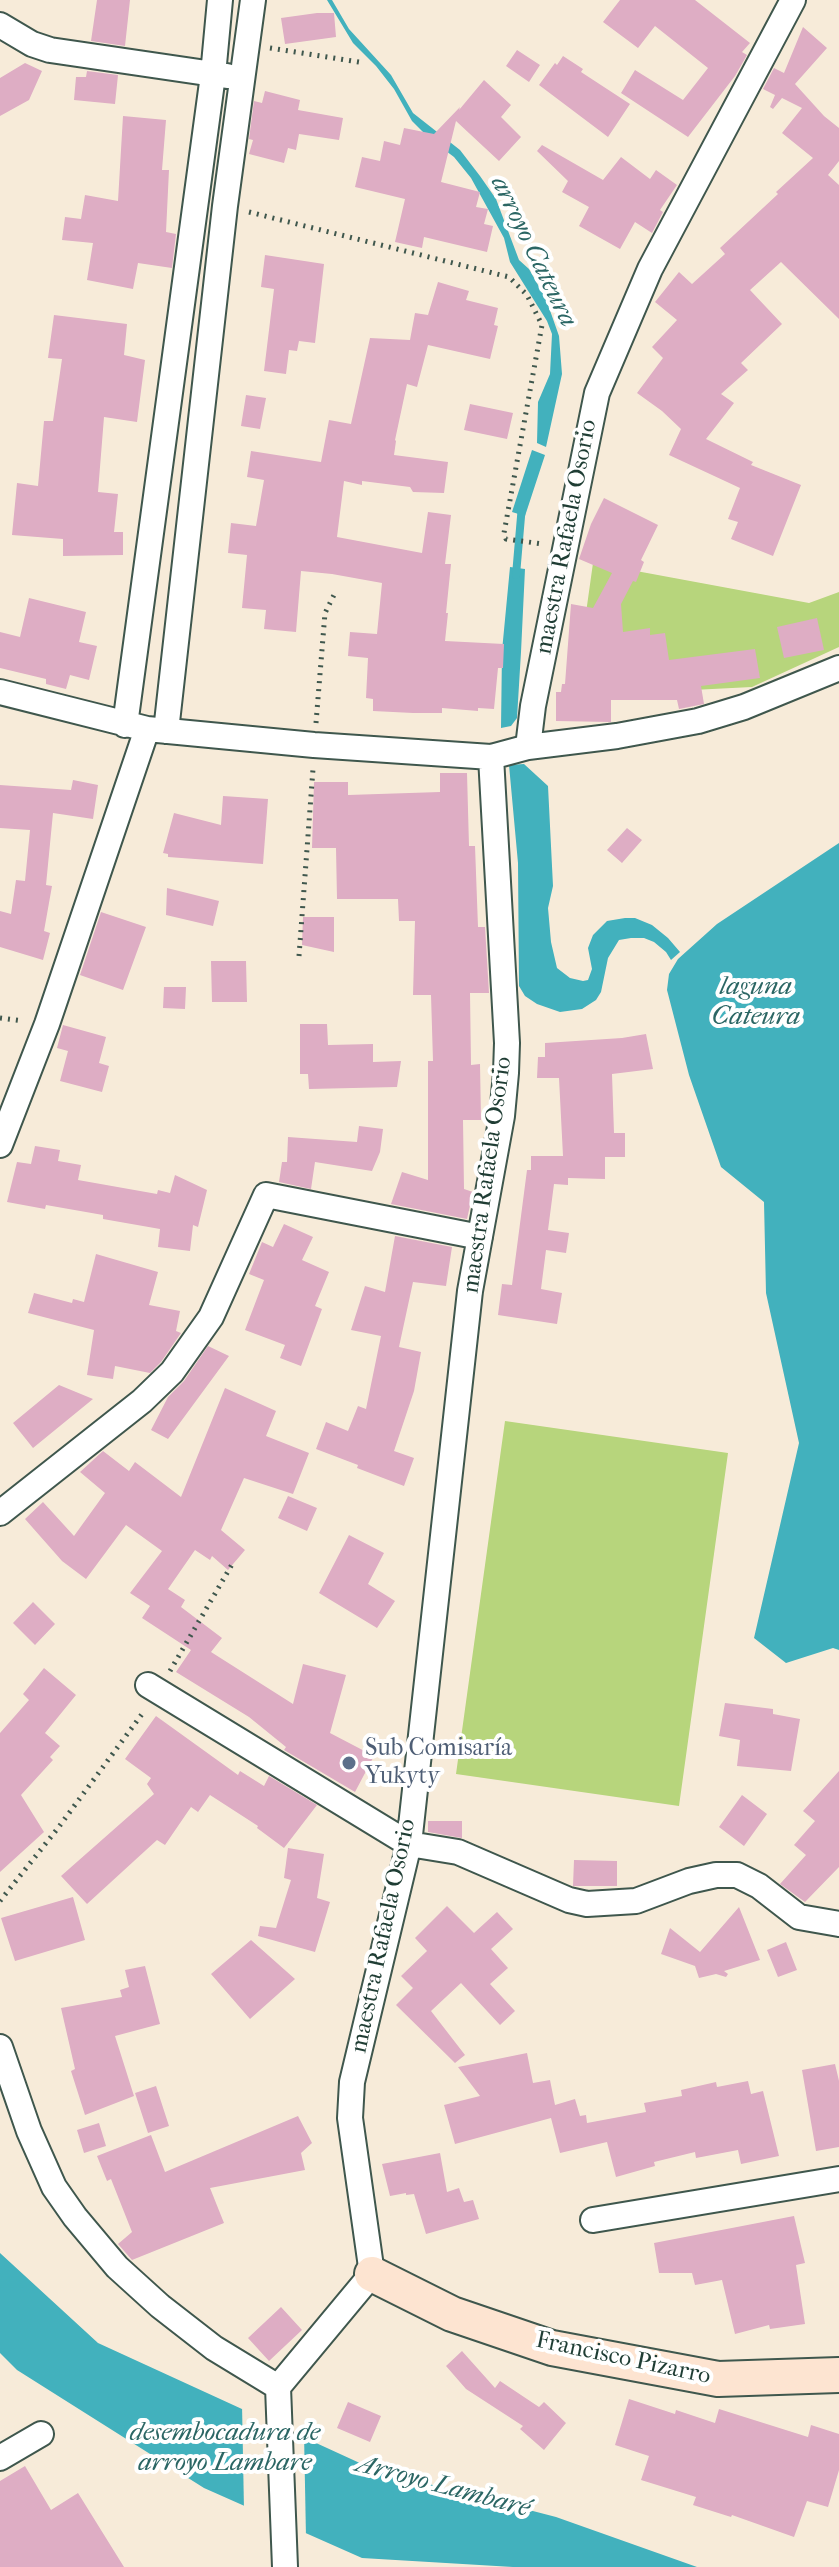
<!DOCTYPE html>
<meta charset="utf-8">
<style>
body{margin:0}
canvas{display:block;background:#f7ebd9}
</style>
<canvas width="839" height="2567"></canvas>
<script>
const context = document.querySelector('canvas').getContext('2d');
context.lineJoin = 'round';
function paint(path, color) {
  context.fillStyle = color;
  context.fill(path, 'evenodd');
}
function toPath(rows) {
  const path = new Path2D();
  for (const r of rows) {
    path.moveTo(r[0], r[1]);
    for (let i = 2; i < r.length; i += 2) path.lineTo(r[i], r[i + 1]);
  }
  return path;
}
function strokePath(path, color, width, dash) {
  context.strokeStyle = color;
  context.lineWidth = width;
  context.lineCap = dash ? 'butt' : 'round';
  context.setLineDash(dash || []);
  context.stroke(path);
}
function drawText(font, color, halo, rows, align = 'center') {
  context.font = font + ' "IM FELL French Canon",serif';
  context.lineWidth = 8;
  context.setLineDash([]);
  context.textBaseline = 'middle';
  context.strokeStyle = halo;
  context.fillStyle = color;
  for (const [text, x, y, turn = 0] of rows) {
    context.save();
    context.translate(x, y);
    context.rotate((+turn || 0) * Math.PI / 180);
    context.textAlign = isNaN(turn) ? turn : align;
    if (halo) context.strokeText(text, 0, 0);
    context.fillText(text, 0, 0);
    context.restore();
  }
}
paint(toPath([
 [593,563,809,603,839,592,839,647,752,687,633,693,578,670],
 [505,1421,728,1453,679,1806,456,1774]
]), '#b7d57c');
paint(toPath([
 [327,0,332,0,349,29,391,75,413,113,460,150,480,176,496,199,519,260,529,269,546,299,559,336,562,374,546,447,537,443,538,402,550,374,552,334,547,321,510,262,504,238,471,178,454,157,430,139,412,121,394,89,376,66,353,43],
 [532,450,545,455,525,516,512,512],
 [510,567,525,569,521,652,517,718,511,726,501,728,502,651],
 [524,764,548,786,553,886,548,908,551,942,557,968,570,978,583,981,588,980,592,969,588,948,593,935,607,921,625,918,635,918,652,925,668,938,680,952,671,960,666,952,654,942,644,938,631,938,619,940,608,958,601,992,596,1000,582,1009,560,1012,537,1004,525,996,519,986,518,863,509,765],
 [839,843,839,1650,833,1648,786,1663,754,1638,799,1443,766,1293,764,1202,721,1167,689,1075,667,990,669,974,678,959,717,924],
 [0,2253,98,2343,375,2470,556,2517,697,2567,513,2567,362,2558,204,2488,17,2370,0,2353]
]), '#42b1bd');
paint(toPath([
 [242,2404,304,2433,306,2538,244,2510]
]), '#f7ebd9');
strokePath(toPath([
 [516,575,522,505]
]), '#42b1bd', 8);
paint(toPath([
 [97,0,130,0,125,46,91,41],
 [620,0,695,0,750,43,742,52,747,55,735,76,688,137,621,93,635,70,683,100,708,68,655,26,638,48,603,22],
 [317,13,334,13,336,37,285,44,281,18],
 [803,27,827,48,795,84,824,116,839,128,839,161,828,175,839,185,839,319,781,262,750,290,782,324,741,363,748,370,721,394,734,403,706,439,753,462,751,465,801,485,773,556,731,539,738,522,728,519,740,488,669,455,681,429,662,411,637,393,663,358,652,347,677,320,655,302,679,272,692,284,725,254,720,248,778,194,776,192,813,158,782,133,802,108,782,98,773,109,770,107,775,95,763,89,774,68,784,73],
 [517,50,540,65,529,82,506,66],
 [563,56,583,69,581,72,630,104,608,137,539,85,555,63,557,65],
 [25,63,42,71,29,100,0,116,0,78],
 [87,71,118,75,115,104,74,100,76,77,86,77],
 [484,80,511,105,501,117,521,137,499,161,456,121,441,182,480,192,476,207,488,209,484,224,493,226,487,252,424,237,422,248,395,242,405,199,355,187,362,157,380,161,384,141,400,145,404,128,434,134,460,107,459,110],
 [265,91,300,100,298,110,343,118,339,140,299,134,296,150,288,148,284,163,249,154,253,140,249,139,254,101,262,103],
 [123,116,166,120,162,170,169,170,166,232,176,234,172,268,138,263,133,289,87,280,93,243,62,240,65,217,81,219,85,195,118,201],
 [542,145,603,180,621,157,650,179,656,170,677,185,660,210,663,212,652,233,635,222,620,249,579,226,589,207,562,192,568,181,537,151],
 [265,255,324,264,315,343,299,341,297,351,289,350,286,374,264,371,274,289,261,287],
 [438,282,469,291,466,300,498,308,494,325,498,326,490,359,428,345,417,387,407,384,395,440,396,441,394,455,448,462,444,493,413,492,410,487,362,481,362,485,344,481,337,537,422,553,428,512,451,515,445,564,451,564,446,613,448,613,445,641,504,644,503,668,498,668,494,709,478,708,478,711,442,708,442,713,413,713,373,711,373,699,366,698,368,658,348,656,350,632,377,634,382,583,332,574,301,571,296,632,264,629,266,610,242,608,247,555,228,553,231,523,256,526,264,480,247,477,251,451,321,462,329,420,351,424,370,338,410,340,415,313,428,315],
 [54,315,127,324,124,355,145,360,137,422,104,417,98,492,118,494,114,532,123,532,123,555,63,556,63,539,12,535,17,483,38,486,44,421,53,421,62,359,48,358],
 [246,395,266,398,260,429,241,426],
 [470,404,513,413,507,439,464,430],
 [604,498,658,525,641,560,644,562,636,582,633,581,621,604,623,632,650,628,650,635,665,633,669,660,755,649,760,678,701,686,704,704,679,709,677,700,611,700,611,722,556,721,556,692,561,692,562,684,565,684,571,604,593,608,612,573,579,559,591,524],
 [29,598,86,612,79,642,97,646,89,680,70,675,66,689,46,684,46,679,0,668,0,632,20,637],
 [817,618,824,650,784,658,777,627],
 [440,773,467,773,469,846,475,846,478,927,485,927,489,993,470,993,471,1065,480,1064,481,1120,463,1120,464,1189,473,1192,467,1219,391,1204,402,1172,428,1180,428,1061,433,1061,431,995,413,995,415,921,399,921,398,899,337,899,336,848,312,848,314,782,348,782,348,795,440,792],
 [73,780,98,785,93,819,53,813,46,885,52,886,44,931,50,933,43,960,0,947,0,911,11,914,16,880,25,881,30,830,0,828,0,785,71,790],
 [223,796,268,799,263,864,168,857,168,854,163,853,174,813,221,825],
 [627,828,642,840,622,863,607,850],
 [167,888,219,901,213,926,166,915],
 [101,912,146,927,123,990,80,975],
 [303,917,334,917,334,952,302,945],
 [211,961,246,961,247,1002,212,1002],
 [164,987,186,987,185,1009,163,1008],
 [300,1024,327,1024,328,1045,373,1044,373,1062,401,1061,397,1087,309,1089,308,1074,300,1074],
 [63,1025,106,1037,99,1063,109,1066,102,1092,60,1081,68,1051,57,1048],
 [646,1034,653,1069,612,1074,614,1133,625,1133,625,1157,605,1157,605,1179,568,1178,568,1185,554,1184,548,1230,569,1233,566,1253,546,1250,541,1289,562,1293,557,1324,498,1315,502,1284,512,1285,527,1170,531,1170,531,1156,563,1156,559,1078,537,1078,538,1057,545,1057,545,1043,622,1038],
 [359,1126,383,1129,380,1152,372,1171,315,1162,311,1189,279,1182,282,1162,287,1162,288,1137,357,1142],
 [35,1146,60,1150,58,1161,81,1165,78,1180,157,1194,158,1190,170,1193,175,1175,207,1190,198,1227,193,1225,190,1251,158,1247,160,1229,103,1219,103,1215,46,1205,45,1209,7,1202,17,1162,31,1164],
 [284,1224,313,1237,302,1260,329,1272,315,1306,322,1309,301,1366,280,1358,285,1345,245,1330,264,1280,249,1274,262,1242,273,1247],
 [395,1236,452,1247,446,1286,413,1282,399,1347,421,1352,414,1391,394,1451,414,1458,404,1486,357,1468,358,1465,316,1449,326,1422,348,1431,358,1406,366,1409,381,1336,351,1330,365,1286,385,1292],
 [96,1254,158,1272,149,1305,180,1311,176,1331,181,1333,161,1362,150,1373,115,1366,113,1379,87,1375,94,1330,28,1313,34,1293,72,1303,73,1299,84,1302],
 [208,1346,229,1356,168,1439,151,1430,168,1397,184,1381],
 [59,1385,93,1399,33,1448,13,1423],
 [225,1388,276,1411,266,1436,309,1453,293,1494,244,1478,221,1530,245,1550,228,1570,212,1556,210,1560,195,1550,168,1589,185,1600,181,1607,222,1638,211,1652,293,1704,303,1664,346,1675,330,1733,374,1756,355,1792,284,1750,286,1747,249,1717,176,1672,191,1650,142,1618,150,1606,130,1593,162,1551,126,1525,86,1579,62,1561,25,1519,43,1502,74,1536,105,1493,80,1472,103,1451,129,1471,135,1462,181,1497],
 [288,1496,317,1508,307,1531,278,1518],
 [349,1535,384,1553,368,1584,395,1601,377,1628,319,1593],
 [33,1602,55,1624,35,1645,13,1623],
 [44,1668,76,1695,45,1733,60,1746,50,1757,53,1760,21,1795,44,1832,0,1872,0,1733,29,1700,23,1694],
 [725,1703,773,1709,773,1714,800,1719,791,1771,737,1766,740,1740,719,1736],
 [156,1716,238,1775,240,1771,264,1786,269,1776,317,1805,284,1848,257,1828,258,1826,210,1795,198,1812,191,1807,165,1845,157,1840,87,1904,61,1876,154,1794,147,1784,151,1778,125,1759],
 [839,1771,839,1867,805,1902,780,1884,806,1855,794,1845,815,1821,803,1811],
 [742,1795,767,1814,744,1846,719,1827],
 [428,1821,462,1821,462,1838,428,1832],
 [288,1848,324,1854,317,1898,330,1902,315,1952,258,1936,260,1926,276,1928,291,1880,284,1878],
 [574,1860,617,1861,617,1886,573,1886],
 [73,1897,85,1940,15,1961,1,1918],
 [447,1906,474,1933,497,1912,513,1929,491,1949,508,1968,490,1984,515,2011,500,2025,461,1983,431,2011,465,2055,455,2063,396,2005,413,1988,401,1976,427,1951,415,1938],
 [739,1907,760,1960,724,1971,728,1974,726,1977,716,1974,699,1978,695,1966,661,1954,670,1928,700,1952],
 [251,1940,295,1979,250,2019,211,1974],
 [786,1942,797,1970,778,1977,767,1950],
 [145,1966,160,2024,115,2036,134,2096,85,2115,71,2071,75,2069,61,2008,122,1997,120,1990,129,1987,125,1970],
 [527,2053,533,2083,550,2080,555,2105,575,2099,580,2116,586,2115,587,2123,646,2112,644,2103,682,2096,681,2090,716,2082,717,2087,748,2081,751,2094,763,2091,779,2156,741,2164,738,2150,696,2158,695,2152,654,2162,655,2166,616,2177,607,2142,560,2153,551,2118,455,2144,444,2105,480,2096,458,2067],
 [835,2064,839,2081,839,2147,816,2151,802,2070],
 [156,2086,169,2126,148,2133,135,2093],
 [298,2116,312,2143,301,2153,305,2170,210,2188,224,2223,132,2260,118,2244,132,2232,111,2179,107,2181,97,2156,151,2135,165,2172],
 [99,2123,106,2146,84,2153,77,2130],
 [440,2153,447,2192,459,2188,464,2202,473,2200,479,2219,426,2234,414,2194,406,2195,406,2193,390,2196,382,2164],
 [794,2216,805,2263,796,2265,805,2324,770,2329,769,2325,735,2334,722,2280,695,2285,692,2273,659,2273,654,2243],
 [281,2307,302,2330,269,2361,248,2338],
 [462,2351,495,2388,500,2381,539,2407,544,2402,566,2423,544,2450,520,2429,523,2426,466,2389,446,2366],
 [629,2399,675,2414,676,2410,715,2423,719,2409,808,2437,811,2425,839,2434,839,2470,828,2507,807,2501,794,2537,732,2515,731,2517,693,2505,696,2497,641,2480,649,2456,615,2445],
 [348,2402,381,2416,370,2442,337,2428],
 [25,2466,51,2510,78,2493,124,2567,0,2567,0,2481]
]), '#deadc4');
const street = toPath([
 [0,25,32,44,50,50,227,76],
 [0,692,147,729,314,745,491,757,528,747,533,706,597,393,650,269,793,0],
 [125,725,213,75,220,0],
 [166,731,225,206,253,0],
 [528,747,617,736,698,721,744,707,839,668],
 [0,1145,47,1024,147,729],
 [0,1513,142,1401,172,1372,211,1317,266,1195,480,1237],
 [148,1685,409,1844,458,1852,569,1900,587,1904,636,1901,689,1881,716,1875,737,1875,759,1886,799,1917,839,1924],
 [0,2047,29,2131,54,2187,75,2217,117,2267,160,2306,214,2348,278,2387,285,2567],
 [593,2220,839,2179],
 [278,2387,372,2274,350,2118,352,2082,409,1844,470,1291,502,1116,506,1073,507,1043,491,757],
 [0,2458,41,2434]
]);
const secondary = toPath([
 [372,2274,452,2314,552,2348,718,2379,839,2375]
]);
strokePath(street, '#3f574d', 28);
strokePath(secondary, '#3f574d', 38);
strokePath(toPath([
 [270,48,359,62],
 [249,212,509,277,527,295,542,325,504,533,506,539,543,544],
 [316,723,325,613,336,591],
 [299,956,313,769],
 [0,1018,23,1021],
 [170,1671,234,1561],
 [0,1901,58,1828,145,1710]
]), '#3f574d', 5, [2, 6]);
strokePath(street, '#fff', 24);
strokePath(secondary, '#fde4d1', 34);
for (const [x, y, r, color] of [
 [349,1763,8,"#5c6f8a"]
]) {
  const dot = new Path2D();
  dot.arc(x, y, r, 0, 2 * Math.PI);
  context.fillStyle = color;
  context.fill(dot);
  strokePath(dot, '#fff', 3);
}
drawText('24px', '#1f3d34', '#fff', [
 ["maestra Rafaela Osorio",567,537,-79],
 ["maestra Rafaela Osorio",488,1175,-82],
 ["maestra Rafaela Osorio",384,1936,-78],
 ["Francisco Pizarro",623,2359,12]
]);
drawText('24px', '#4e5e75', '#fff', [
 ["Sub Comisaría",365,1749],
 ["Yukyty",365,1777]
], 'left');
drawText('italic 26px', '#2b6664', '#fff', [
 ["arroyo Cateura",533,252,64],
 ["laguna",756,988],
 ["Cateura",756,1018],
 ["desembocadura de",225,2434],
 ["arroyo Lambare",225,2464],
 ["Arroyo Lambaré",443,2487,15]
]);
</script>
